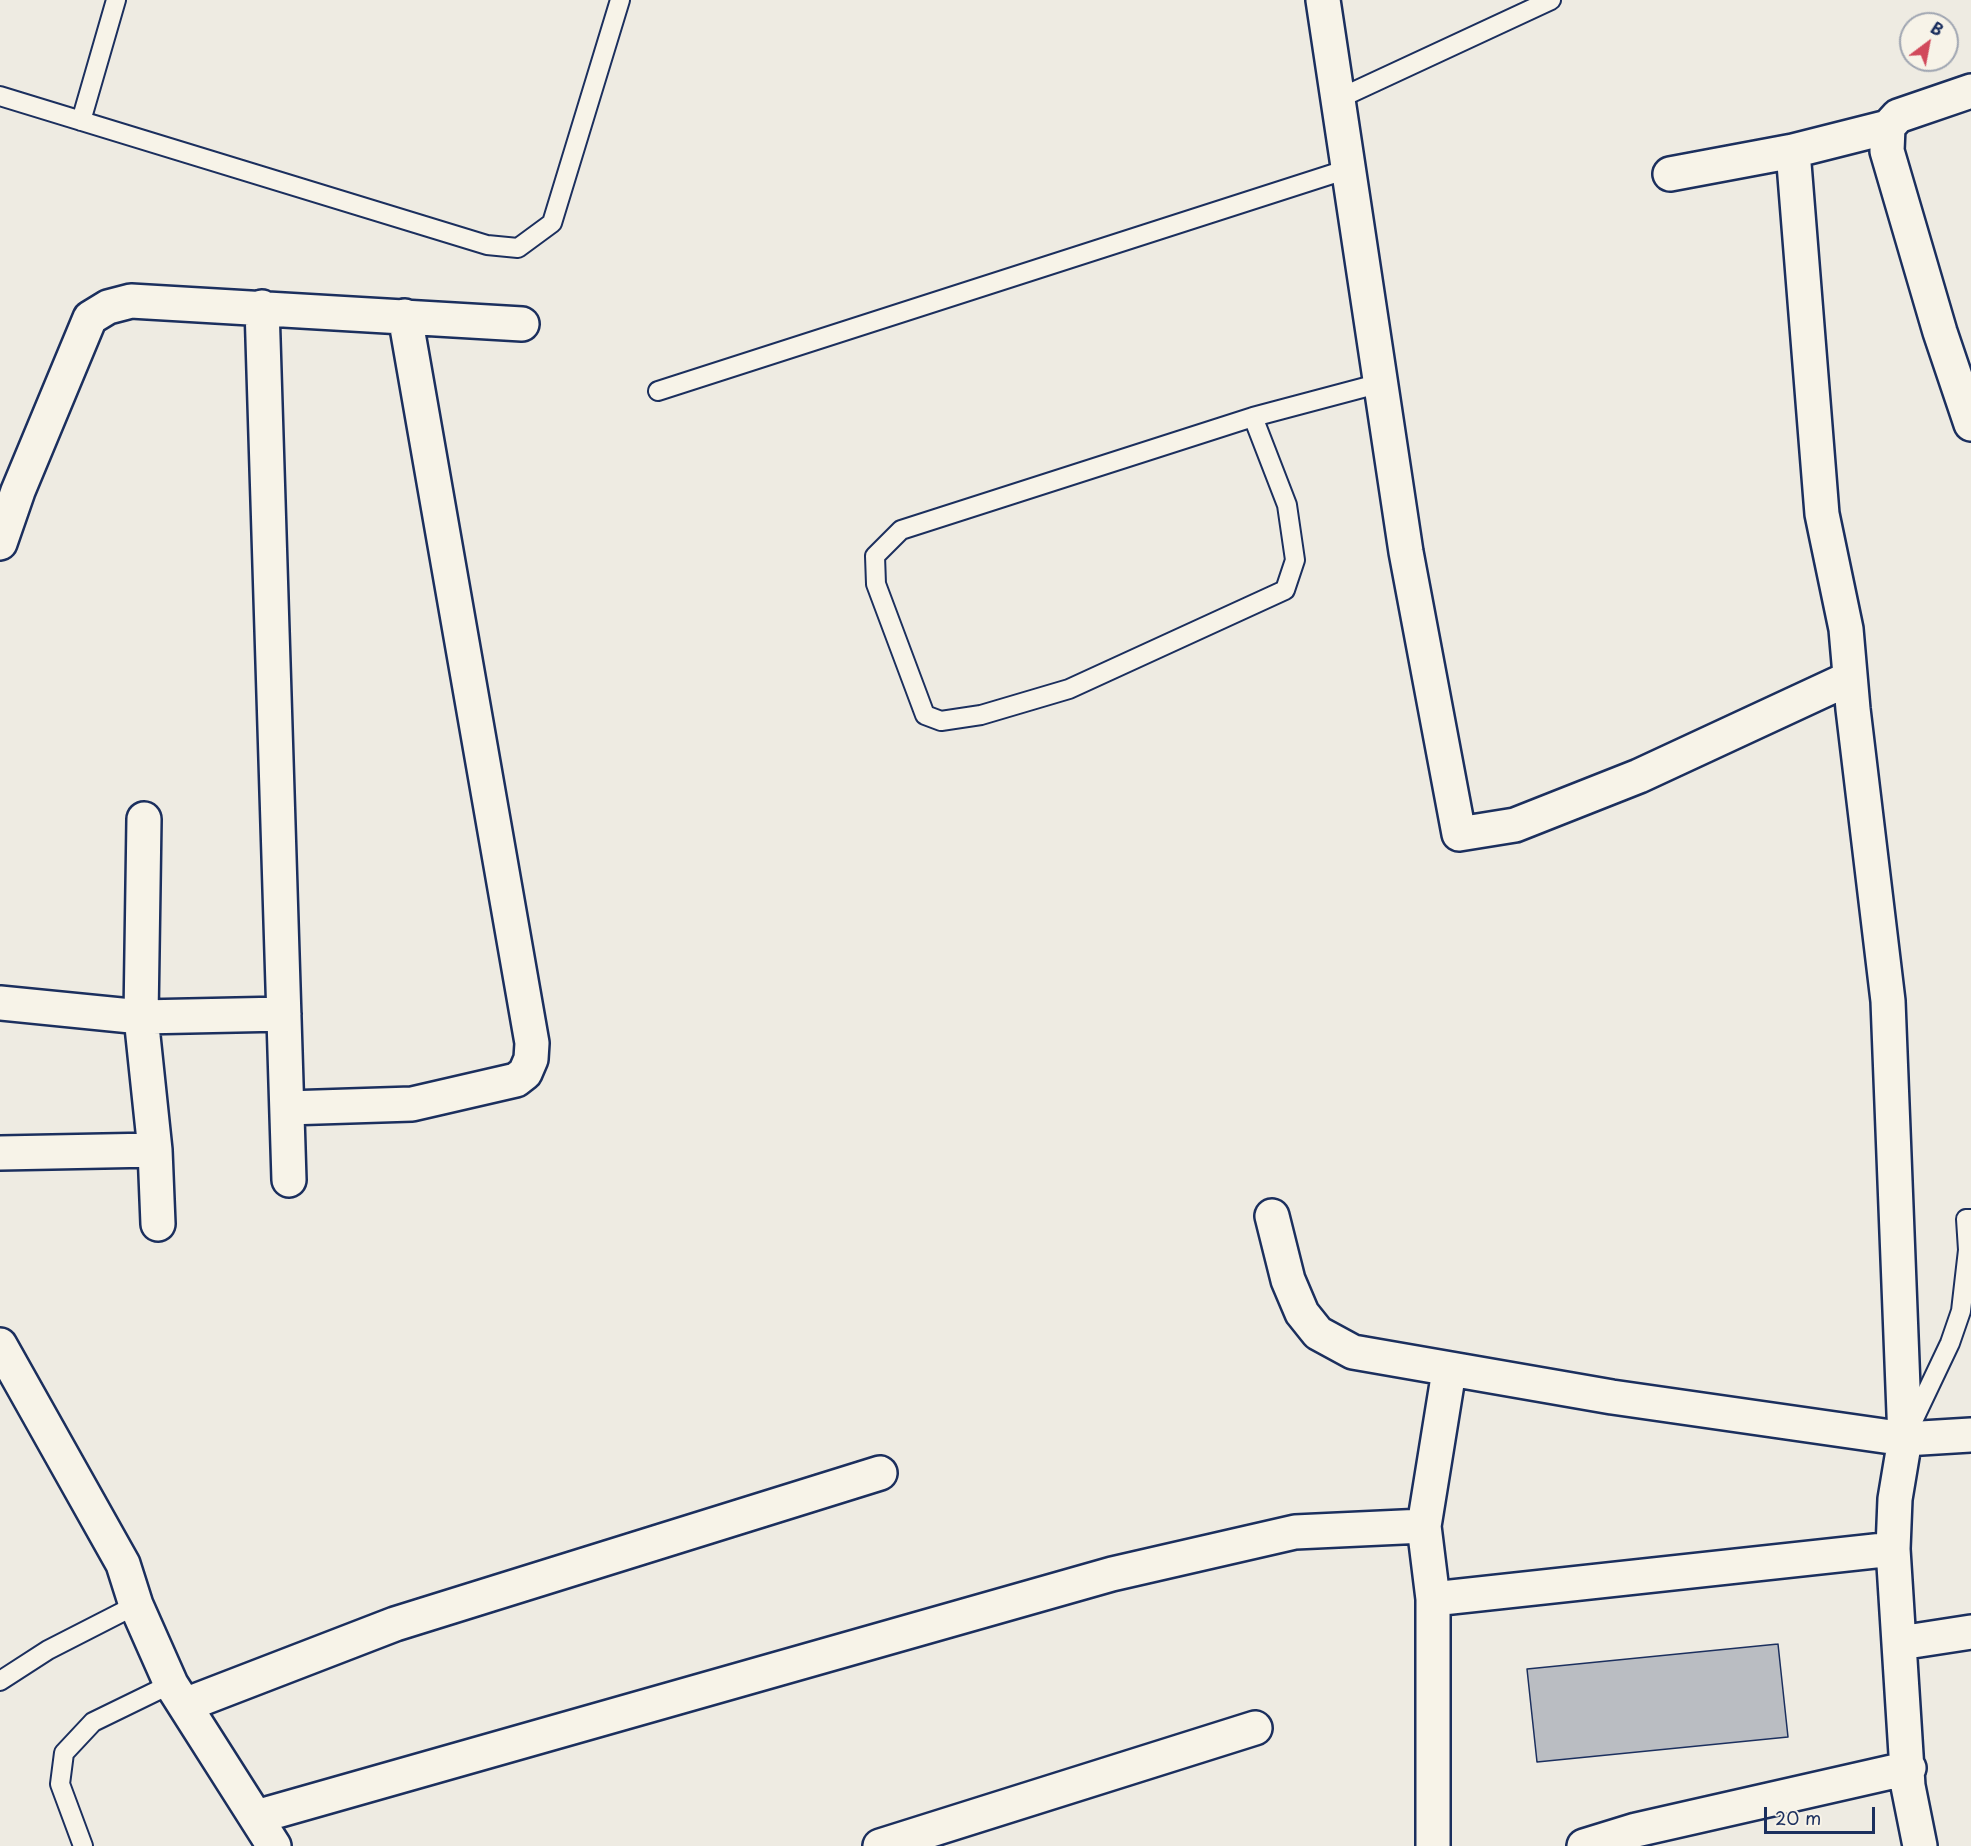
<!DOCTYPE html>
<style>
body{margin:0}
#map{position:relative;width:1971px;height:1846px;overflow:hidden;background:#eeebe2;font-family:"Playpen Sans",sans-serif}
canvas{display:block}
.north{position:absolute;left:1899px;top:12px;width:60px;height:60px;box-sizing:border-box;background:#f7f3e8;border:2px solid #9fa5b1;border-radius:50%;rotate:32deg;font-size:16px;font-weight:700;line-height:24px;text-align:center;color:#1b2f5e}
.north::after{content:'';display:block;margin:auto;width:21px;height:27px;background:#d1495b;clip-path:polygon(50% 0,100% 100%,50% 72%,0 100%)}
.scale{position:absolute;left:1764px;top:1807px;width:111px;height:27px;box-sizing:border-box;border:3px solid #1b2f5e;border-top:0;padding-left:8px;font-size:18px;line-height:21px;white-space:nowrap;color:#1b2f5e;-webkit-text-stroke:4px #f7f3e8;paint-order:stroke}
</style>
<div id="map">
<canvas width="1971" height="1846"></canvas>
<div class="north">B</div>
<div class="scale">20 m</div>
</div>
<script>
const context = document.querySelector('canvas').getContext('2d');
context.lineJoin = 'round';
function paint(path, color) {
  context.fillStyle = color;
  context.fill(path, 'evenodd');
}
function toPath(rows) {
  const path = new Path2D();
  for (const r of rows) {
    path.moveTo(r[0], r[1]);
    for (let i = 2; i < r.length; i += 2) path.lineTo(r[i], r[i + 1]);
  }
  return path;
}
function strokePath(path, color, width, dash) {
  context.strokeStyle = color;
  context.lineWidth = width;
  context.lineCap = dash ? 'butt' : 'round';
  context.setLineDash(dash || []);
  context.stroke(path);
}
const building = toPath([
 [1778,1644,1788,1737,1537,1762,1527,1669,1778,1644]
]);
paint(building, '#babdc2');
strokePath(building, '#1b2f5e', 1.5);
const service = toPath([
 [0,96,487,245,518,248,552,223,620,0],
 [1338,99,1551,0],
 [81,121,116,0],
 [658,391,1348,169],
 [1253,417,1287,505,1295,560,1285,590,1069,689,981,715,941,721,925,715,876,584,875,556,901,530,1253,417,1381,383],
 [1912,1423,1950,1343,1961,1311,1968,1250,1966,1219,1971,1219],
 [0,1681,48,1650,136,1605],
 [83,1846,60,1784,64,1753,93,1722,171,1684]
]);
const minor = toPath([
 [1323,0,1406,552,1459,834,1515,825,1639,776,1850,678],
 [1971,91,1898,116,1888,127,1887,151,1940,332,1971,424],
 [1793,151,1822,514,1846,629,1853,709,1888,1001,1905,1439,1895,1499,1893,1549,1908,1786,1920,1846],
 [1670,174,1793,151,1888,127],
 [262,307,289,1180],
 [0,543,18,491,90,318,108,307,131,301,522,324],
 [144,819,141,1017,284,1014],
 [0,1003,141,1017,155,1150,158,1224],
 [287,1108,412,1104,516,1080,525,1073,531,1059,532,1043,405,316],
 [0,1153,155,1150],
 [1272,1216,1288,1280,1302,1313,1318,1333,1353,1352,1612,1397,1905,1439,1971,1435],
 [0,1345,123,1564,136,1605,171,1684,274,1846],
 [1433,1599,1893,1549],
 [1900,1643,1971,1632],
 [185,1705,395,1624,880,1473],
 [256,1817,1112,1574,1295,1532,1424,1526],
 [880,1846,1255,1728],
 [1433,1846,1433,1599,1424,1526,1449,1371],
 [1584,1846,1636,1830,1909,1768]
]);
strokePath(service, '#1b2f5e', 22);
strokePath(minor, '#1b2f5e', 38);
strokePath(service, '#f7f3e8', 18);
strokePath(minor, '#f7f3e8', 33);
</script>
